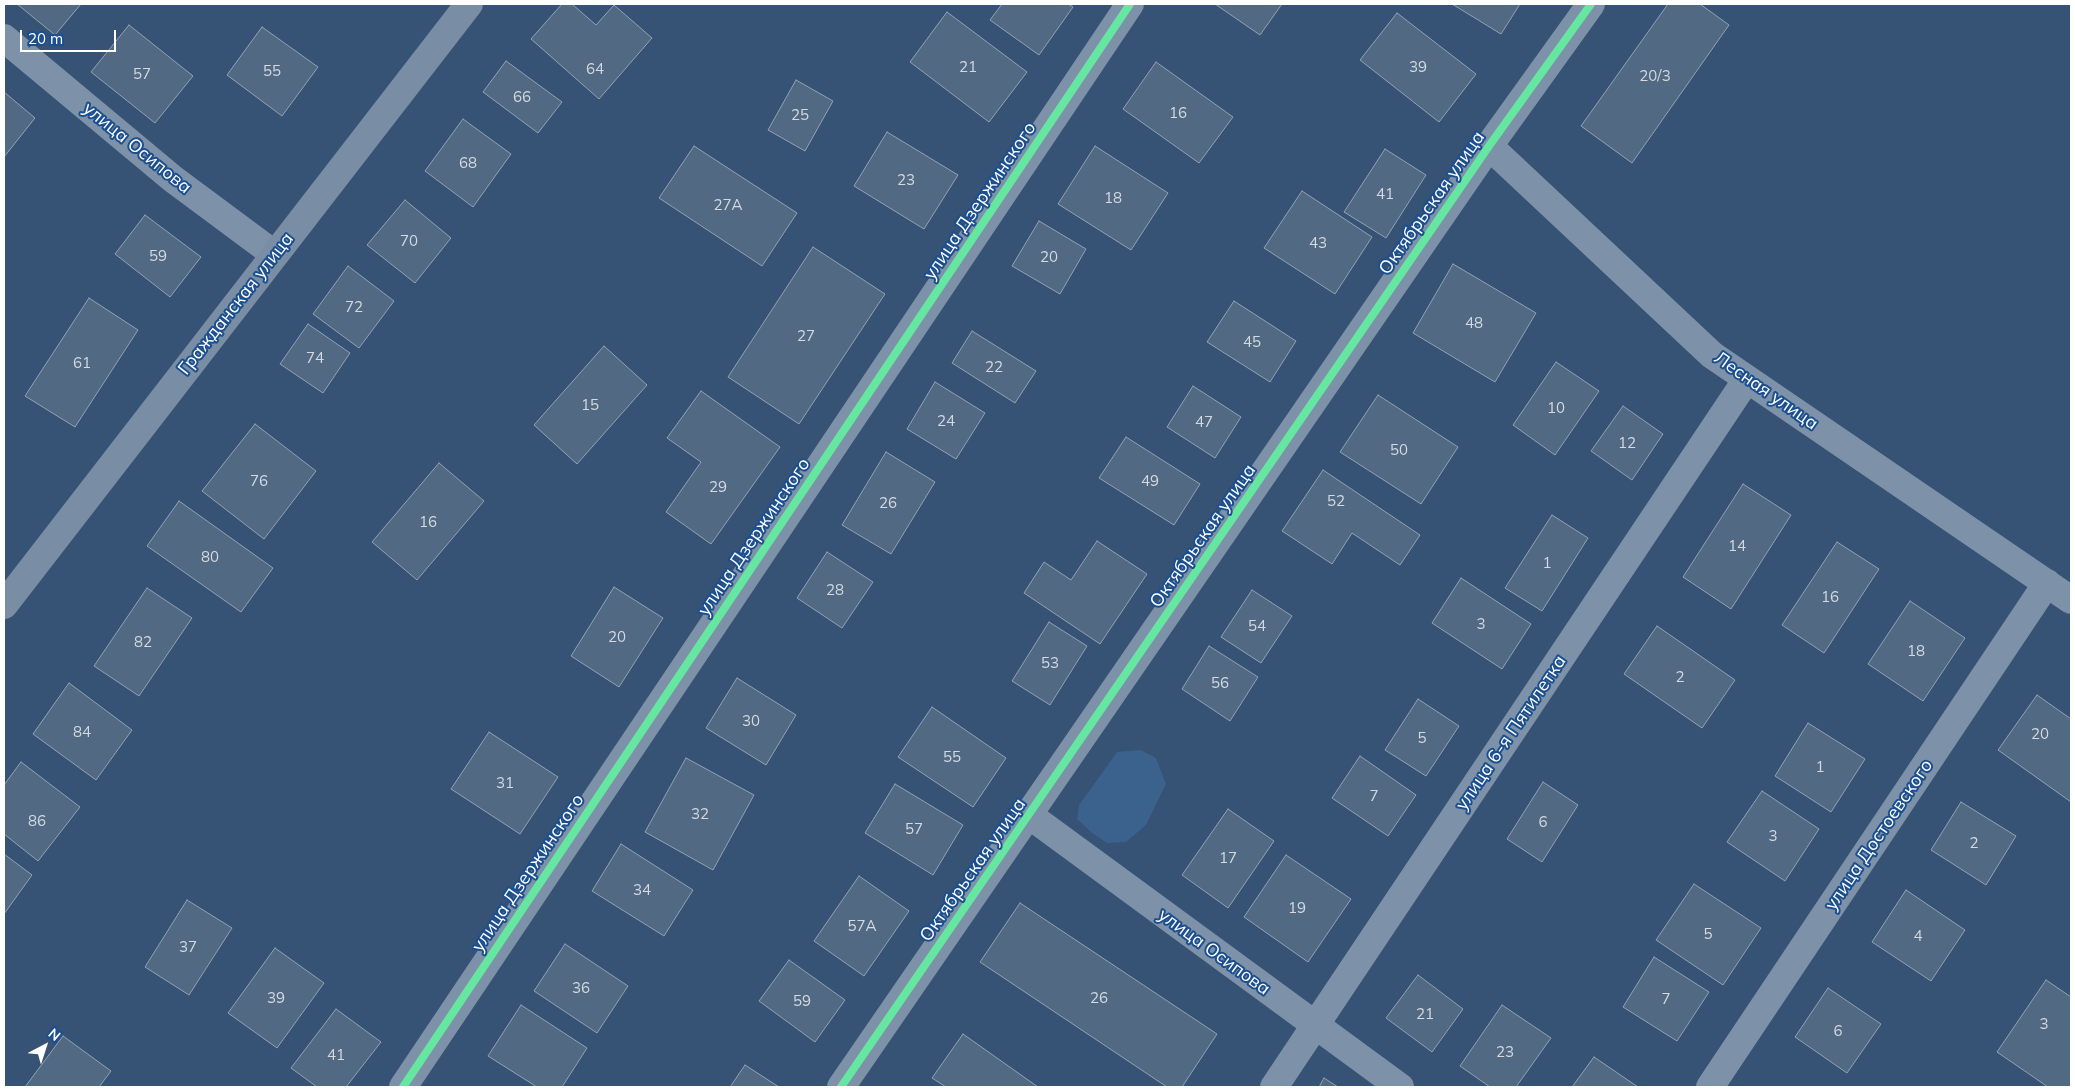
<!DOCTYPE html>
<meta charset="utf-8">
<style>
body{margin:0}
#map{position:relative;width:2075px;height:1091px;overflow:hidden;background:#365274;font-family:Mulish,sans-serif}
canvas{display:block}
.frame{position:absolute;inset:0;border:5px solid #fff;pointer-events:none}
.north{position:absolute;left:20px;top:1021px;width:50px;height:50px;-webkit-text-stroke:4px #1b4f8f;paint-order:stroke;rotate:40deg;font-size:14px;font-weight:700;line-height:20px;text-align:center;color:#fff}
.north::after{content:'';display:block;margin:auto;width:18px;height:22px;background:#fff;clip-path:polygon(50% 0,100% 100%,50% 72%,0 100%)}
.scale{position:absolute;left:20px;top:30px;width:96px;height:22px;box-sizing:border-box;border:2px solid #fff;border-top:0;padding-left:6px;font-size:15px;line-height:18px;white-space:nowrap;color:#fff;-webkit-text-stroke:4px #1b4f8f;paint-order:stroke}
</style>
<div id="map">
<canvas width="2075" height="1091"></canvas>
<div class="frame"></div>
<div class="north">N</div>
<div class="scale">20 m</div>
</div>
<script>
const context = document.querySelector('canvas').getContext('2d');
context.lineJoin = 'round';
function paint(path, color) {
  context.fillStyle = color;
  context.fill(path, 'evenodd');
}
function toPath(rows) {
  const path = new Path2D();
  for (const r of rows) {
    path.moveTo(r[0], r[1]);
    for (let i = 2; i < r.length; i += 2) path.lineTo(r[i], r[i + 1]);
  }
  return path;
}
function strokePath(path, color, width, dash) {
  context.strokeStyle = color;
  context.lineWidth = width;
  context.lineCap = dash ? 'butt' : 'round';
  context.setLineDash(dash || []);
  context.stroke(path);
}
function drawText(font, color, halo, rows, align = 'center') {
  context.font = font + ' Mulish,sans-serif';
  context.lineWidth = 4;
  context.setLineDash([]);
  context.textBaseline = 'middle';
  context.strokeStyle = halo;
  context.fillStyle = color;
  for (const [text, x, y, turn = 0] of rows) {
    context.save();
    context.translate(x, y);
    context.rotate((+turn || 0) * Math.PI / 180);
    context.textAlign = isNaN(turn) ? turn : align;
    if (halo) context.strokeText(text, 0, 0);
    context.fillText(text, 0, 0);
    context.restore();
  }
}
paint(toPath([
 [1141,750,1156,758,1166,784,1146,825,1126,842,1107,843,1092,833,1077,819,1079,805,1117,752]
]), '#3b618d');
const building = toPath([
 [17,4,81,4,55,35,17,4],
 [562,4,572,4,596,25,614,5,652,38,599,99,531,39,562,4],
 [1002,4,1068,4,1073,7,1039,55,990,20,1002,4],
 [1215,4,1282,4,1260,35,1215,4],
 [1452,4,1520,4,1501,34,1452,4],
 [1668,4,1700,4,1729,25,1632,163,1581,126,1668,4],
 [947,12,1027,72,989,122,910,62,947,12],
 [1397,13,1476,74,1439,122,1360,60,1397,13],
 [129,25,193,76,155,123,91,72,129,25],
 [262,27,318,67,282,116,227,75,262,27],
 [506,61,562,102,538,133,483,92,506,61],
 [1156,62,1233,117,1199,163,1123,109,1156,62],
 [796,80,833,101,805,151,768,130,796,80],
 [4,92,35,118,4,157,4,92],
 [463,119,511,154,473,207,425,171,463,119],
 [887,132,958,175,924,229,854,186,887,132],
 [694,146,797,213,762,266,659,198,694,146],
 [1095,146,1168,193,1131,250,1058,204,1095,146],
 [1385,149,1426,175,1386,238,1344,212,1385,149],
 [1302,191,1372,237,1335,294,1264,248,1302,191],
 [405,200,451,238,415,283,367,245,405,200],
 [145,215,201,257,170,297,115,254,145,215],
 [1039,221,1086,249,1060,294,1012,266,1039,221],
 [813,247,885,294,799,424,728,377,813,247],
 [1453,264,1536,313,1495,382,1413,333,1453,264],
 [348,266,394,301,359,348,313,314,348,266],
 [89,298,138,330,75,427,25,396,89,298],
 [1234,301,1296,341,1270,382,1207,342,1234,301],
 [308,324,350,353,323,393,280,364,308,324],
 [972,331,1036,371,1015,403,952,363,972,331],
 [604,346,647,385,577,464,534,425,604,346],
 [1556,362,1599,391,1555,455,1513,425,1556,362],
 [935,382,985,413,956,459,907,429,935,382],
 [1193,386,1241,417,1215,458,1167,427,1193,386],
 [701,391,780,447,711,544,666,512,701,462,667,438,701,391],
 [1378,395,1458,447,1421,504,1340,452,1378,395],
 [1623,406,1663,434,1632,480,1591,451,1623,406],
 [255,424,316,471,264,539,202,491,255,424],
 [1126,437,1200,484,1174,525,1099,478,1126,437],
 [886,452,935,482,891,554,842,525,886,452],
 [439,463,484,501,417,580,372,542,439,463],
 [1323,470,1420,535,1400,565,1352,533,1332,564,1282,531,1323,470],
 [1743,484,1791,515,1731,609,1683,577,1743,484],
 [179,501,273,568,241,612,147,546,179,501],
 [1552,515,1588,538,1542,611,1505,588,1552,515],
 [1097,541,1147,574,1100,644,1024,593,1044,562,1071,580,1097,541],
 [1837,542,1879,569,1824,653,1782,625,1837,542],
 [827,552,873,582,842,628,797,598,827,552],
 [1461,578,1531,624,1502,669,1432,623,1461,578],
 [614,587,663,618,619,687,571,656,614,587],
 [147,588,192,618,139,696,94,666,147,588],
 [1252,590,1292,616,1261,663,1221,637,1252,590],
 [1910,601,1965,638,1923,701,1868,664,1910,601],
 [1049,622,1087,646,1050,705,1012,681,1049,622],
 [1657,626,1735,680,1702,728,1624,674,1657,626],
 [1209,646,1258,677,1230,721,1182,689,1209,646],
 [737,678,796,715,766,765,706,728,737,678],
 [69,683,132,730,96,780,33,734,69,683],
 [2037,695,2071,719,2071,802,1998,750,2037,695],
 [1418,699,1459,726,1426,776,1385,750,1418,699],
 [932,707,1006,758,973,807,898,757,932,707],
 [1808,723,1865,759,1831,812,1775,776,1808,723],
 [489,732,558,777,520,834,451,789,489,732],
 [1360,756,1416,795,1388,836,1332,798,1360,756],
 [686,758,754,795,713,870,645,832,686,758],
 [21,762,80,807,38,861,4,834,4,785,21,762],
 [1543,782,1578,805,1542,862,1507,839,1543,782],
 [895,784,963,825,933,875,865,833,895,784],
 [1762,791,1819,829,1785,881,1727,842,1762,791],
 [1961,802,2016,836,1986,885,1931,850,1961,802],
 [1228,809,1274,841,1228,908,1182,875,1228,809],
 [621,844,693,890,664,936,592,891,621,844],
 [4,854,32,875,4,914,4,854],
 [1286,855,1351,899,1308,962,1244,917,1286,855],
 [859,876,909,911,864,976,814,941,859,876],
 [1694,884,1761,928,1723,985,1656,940,1694,884],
 [1906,890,1965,930,1931,981,1872,942,1906,890],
 [187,900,232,928,189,995,145,967,187,900],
 [1020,903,1217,1034,1182,1087,1167,1087,980,962,1020,903],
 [565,944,628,986,597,1033,534,991,565,944],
 [275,948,324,983,277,1048,228,1013,275,948],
 [1654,957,1709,992,1677,1041,1623,1007,1654,957],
 [789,960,845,1000,815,1042,759,1001,789,960],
 [1418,975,1463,1009,1432,1052,1386,1018,1418,975],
 [2046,980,2071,997,2071,1087,2048,1087,1997,1052,2046,980],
 [1828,988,1881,1024,1847,1073,1795,1037,1828,988],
 [521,1005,587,1048,562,1087,537,1087,488,1056,521,1005],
 [1502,1005,1551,1038,1516,1087,1490,1087,1460,1066,1502,1005],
 [336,1009,381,1042,346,1087,317,1087,291,1068,336,1009],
 [963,1034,1038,1087,946,1087,932,1078,963,1034],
 [63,1036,111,1071,99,1087,25,1087,63,1036],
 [1594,1057,1638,1087,1572,1087,1594,1057],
 [745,1065,779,1087,730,1087,745,1065],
 [1324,1078,1338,1087,1319,1087,1324,1078]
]);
paint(building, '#526984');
strokePath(building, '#92a2b6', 1);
strokePath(toPath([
 [4,38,173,179,274,254],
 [1489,146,1712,355,2071,600],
 [1029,815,1400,1087],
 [403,1087,1130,4],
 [841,1087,1489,146,1591,4],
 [1274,1087,1747,379],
 [1710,1087,2047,583]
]), '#7d92a8', 28);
strokePath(toPath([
 [4,605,469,4]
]), '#798da4', 28);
strokePath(toPath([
 [403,1087,1130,4],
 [841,1087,1489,146,1591,4]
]), '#66e7a1', 8);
drawText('15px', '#d4dae0', null, [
 ["21",968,67],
 ["39",1418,67],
 ["64",595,69],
 ["55",272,71],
 ["57",142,74],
 ["20/3",1655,76],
 ["66",522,97],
 ["16",1178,113],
 ["25",800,115],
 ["68",468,163],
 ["23",906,180],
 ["41",1385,194],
 ["18",1113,198],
 ["27А",728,205],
 ["70",409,241],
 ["43",1318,243],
 ["59",158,256],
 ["20",1049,257],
 ["72",354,307],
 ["48",1474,323],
 ["27",806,336],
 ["45",1252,342],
 ["74",315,358],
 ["61",82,363],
 ["22",994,367],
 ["15",590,405],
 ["10",1556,408],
 ["24",946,421],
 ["47",1204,422],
 ["12",1627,443],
 ["50",1399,450],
 ["76",259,481],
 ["49",1150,481],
 ["29",718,487],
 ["52",1336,501],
 ["26",888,503],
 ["16",428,522],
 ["14",1737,546],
 ["80",210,557],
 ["1",1547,563],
 ["28",835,590],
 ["16",1830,597],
 ["3",1481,624],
 ["54",1257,626],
 ["20",617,637],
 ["82",143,642],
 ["18",1916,651],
 ["53",1050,663],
 ["2",1680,677],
 ["56",1220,683],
 ["30",751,721],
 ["84",82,732],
 ["20",2040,734],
 ["5",1422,738],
 ["55",952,757],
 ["1",1820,767],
 ["31",505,783],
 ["7",1374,796],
 ["32",700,814],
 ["86",37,821],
 ["6",1543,822],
 ["57",914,829],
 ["3",1773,836],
 ["2",1974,843],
 ["17",1228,858],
 ["34",642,890],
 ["19",1297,908],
 ["57А",862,926],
 ["5",1708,934],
 ["4",1918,936],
 ["37",188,947],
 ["36",581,988],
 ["39",276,998],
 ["26",1099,998],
 ["7",1666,999],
 ["59",802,1001],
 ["21",1425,1014],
 ["3",2044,1024],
 ["6",1838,1031],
 ["23",1505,1052],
 ["41",336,1055]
]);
drawText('18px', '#fff', '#1b4f8f', [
 ["улица Осипова",137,148,39],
 ["улица Дзержинского",980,201,-56],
 ["Октябрьская улица",1432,203,-55],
 ["Гражданская улица",236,304,-52],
 ["Лесная улица",1766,391,35],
 ["Октябрьская улица",1203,536,-55],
 ["улица Дзержинского",754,537,-56],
 ["улица 6-я Пятилетка",1511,733,-56],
 ["улица Достоевского",1879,835,-56],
 ["Октябрьская улица",973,870,-55],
 ["улица Дзержинского",528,873,-56],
 ["улица Осипова",1214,952,36]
]);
</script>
